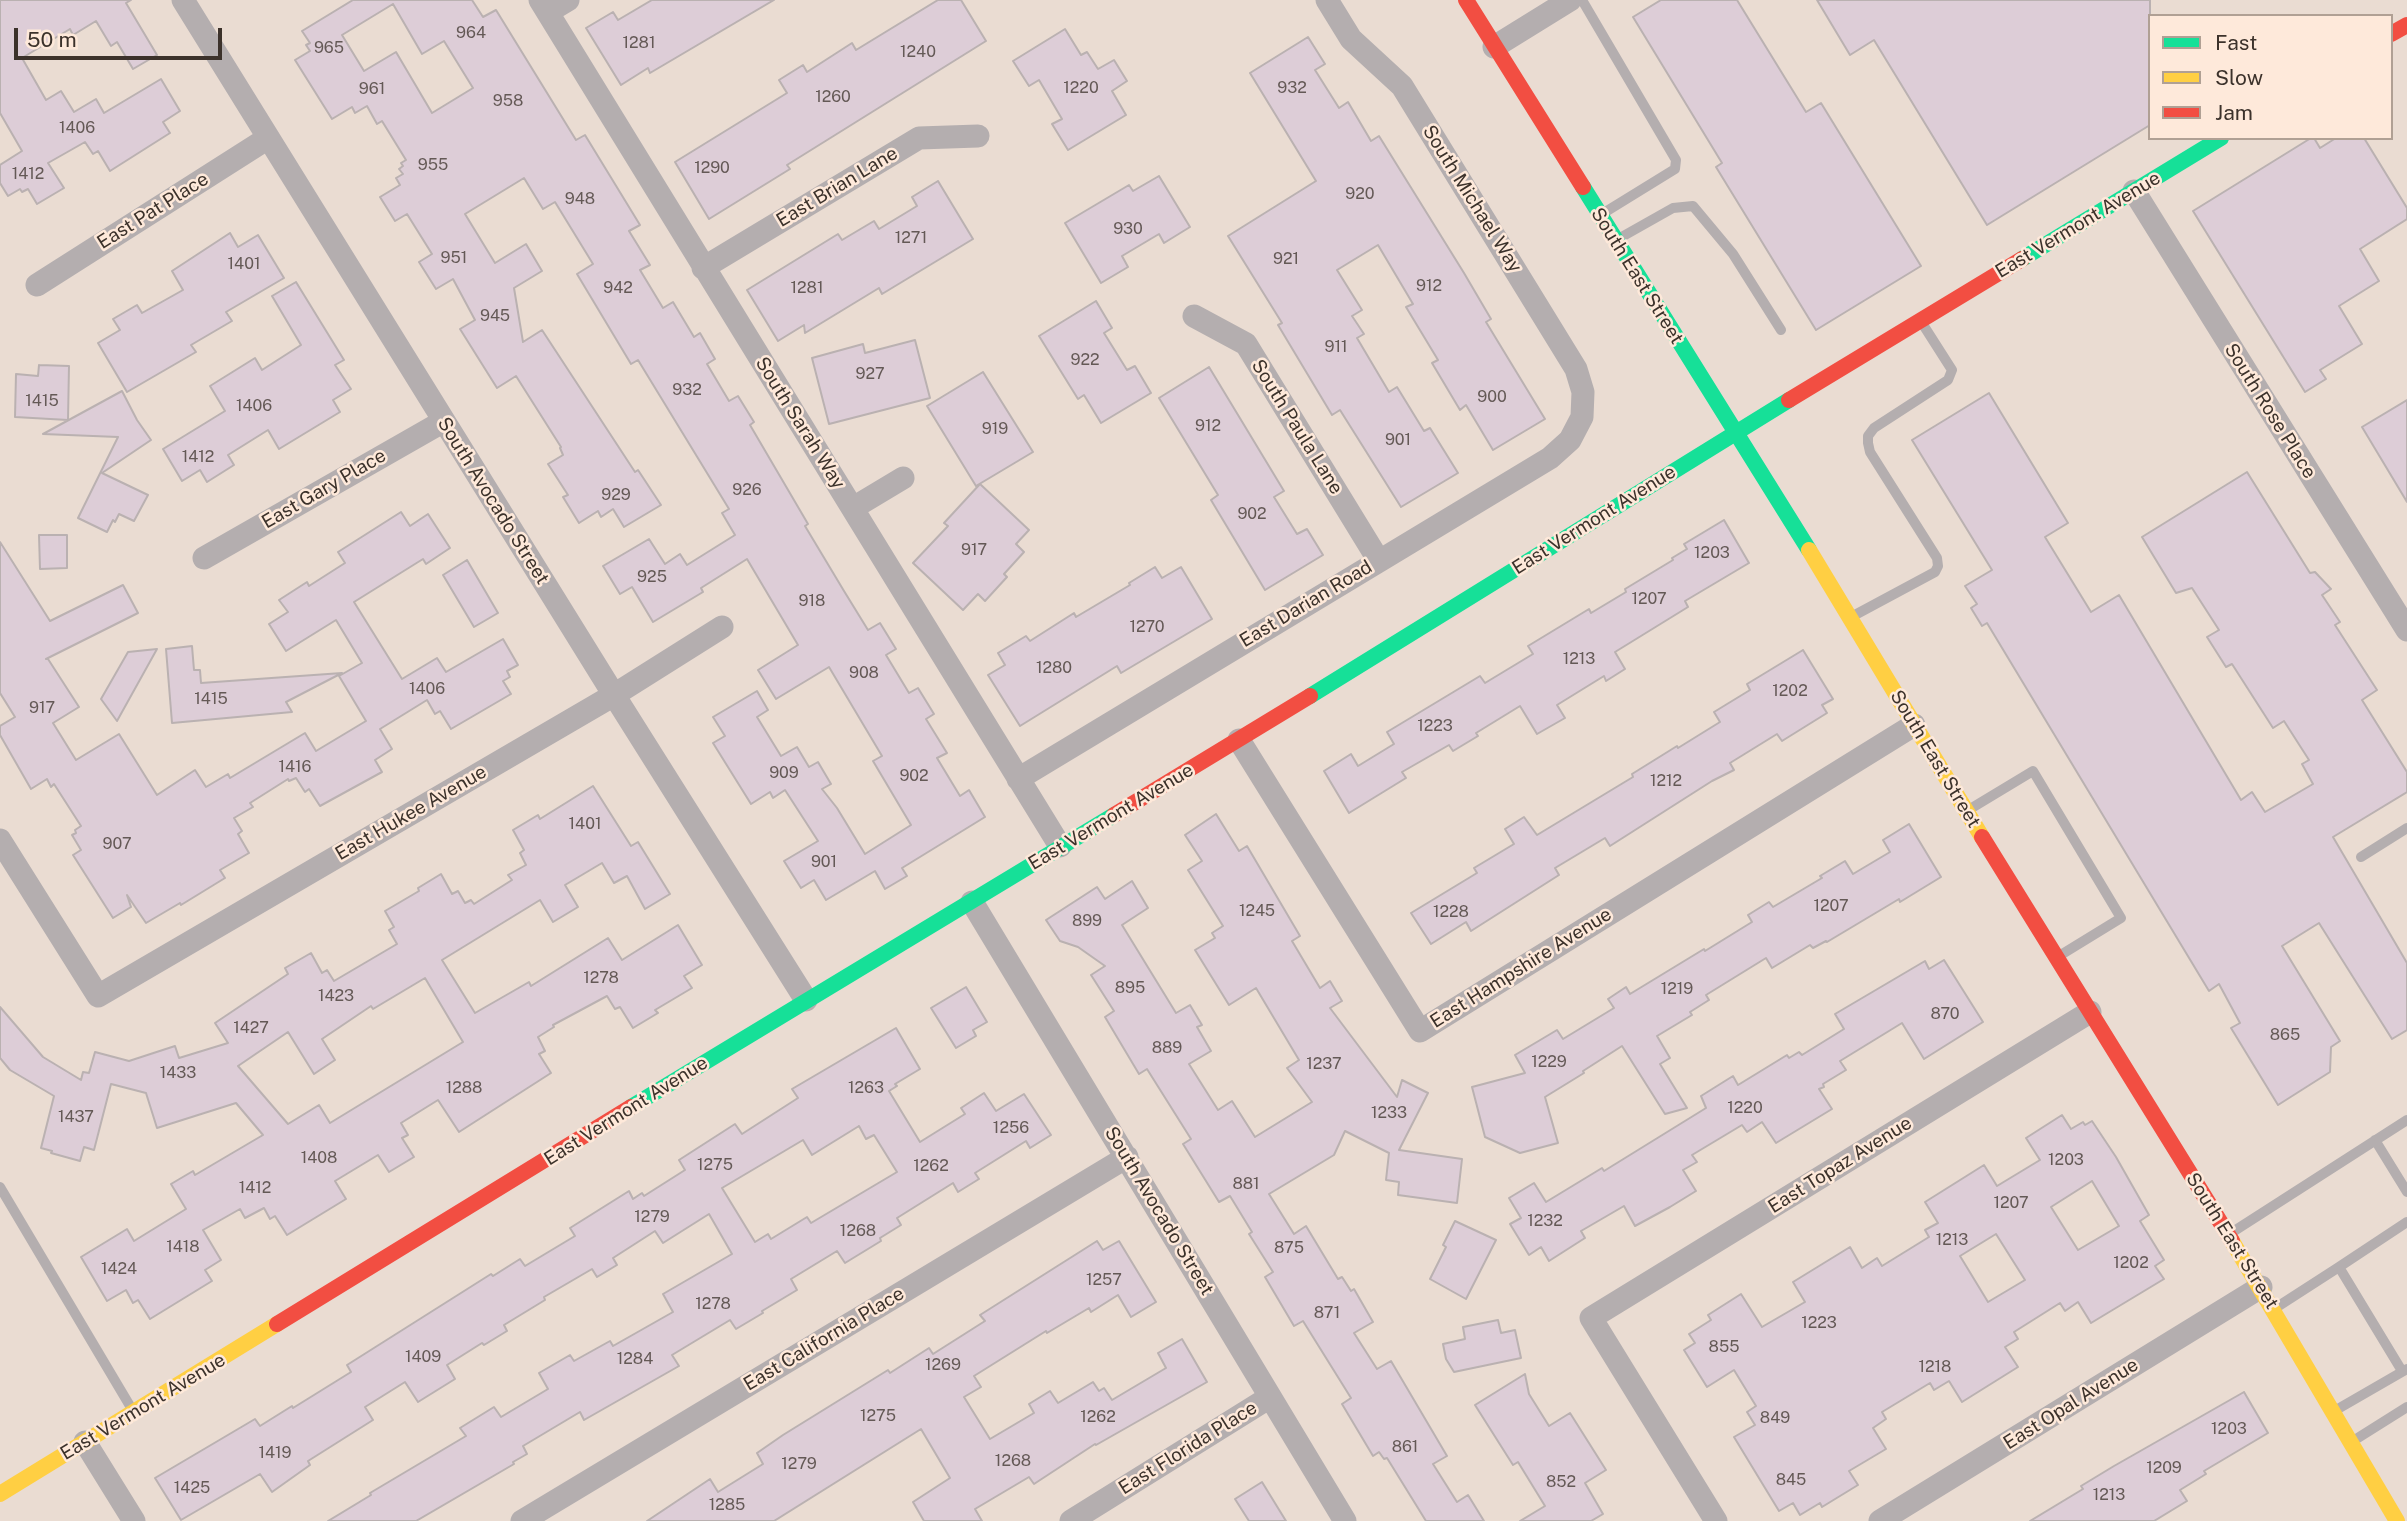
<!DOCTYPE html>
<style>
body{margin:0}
#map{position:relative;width:2407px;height:1521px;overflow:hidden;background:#eadcd2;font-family:"Public Sans",sans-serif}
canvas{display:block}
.legend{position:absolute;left:2148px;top:14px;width:245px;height:126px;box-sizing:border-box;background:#fee9da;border:2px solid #b0a094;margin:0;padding:9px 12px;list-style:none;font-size:21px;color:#3c322b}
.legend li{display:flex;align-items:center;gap:14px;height:35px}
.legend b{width:35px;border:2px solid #b0a094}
.scale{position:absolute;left:14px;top:28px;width:208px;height:32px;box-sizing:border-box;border:4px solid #3c322b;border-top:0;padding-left:9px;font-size:21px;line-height:24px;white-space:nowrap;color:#3c322b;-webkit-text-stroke:5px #fee9da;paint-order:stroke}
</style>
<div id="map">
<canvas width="2407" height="1521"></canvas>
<ul class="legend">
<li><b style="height:9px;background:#16e098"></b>Fast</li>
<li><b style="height:9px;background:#ffcf43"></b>Slow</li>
<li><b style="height:9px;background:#f24e42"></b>Jam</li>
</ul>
<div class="scale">50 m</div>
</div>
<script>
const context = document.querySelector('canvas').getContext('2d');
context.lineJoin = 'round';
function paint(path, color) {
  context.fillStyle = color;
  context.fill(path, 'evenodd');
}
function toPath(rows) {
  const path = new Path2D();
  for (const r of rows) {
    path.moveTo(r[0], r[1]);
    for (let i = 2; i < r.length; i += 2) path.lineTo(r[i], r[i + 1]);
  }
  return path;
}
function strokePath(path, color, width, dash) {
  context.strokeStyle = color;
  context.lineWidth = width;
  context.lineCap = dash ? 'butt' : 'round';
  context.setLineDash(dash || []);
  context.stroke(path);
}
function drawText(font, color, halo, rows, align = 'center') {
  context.font = font + ' "Public Sans",sans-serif';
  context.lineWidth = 5;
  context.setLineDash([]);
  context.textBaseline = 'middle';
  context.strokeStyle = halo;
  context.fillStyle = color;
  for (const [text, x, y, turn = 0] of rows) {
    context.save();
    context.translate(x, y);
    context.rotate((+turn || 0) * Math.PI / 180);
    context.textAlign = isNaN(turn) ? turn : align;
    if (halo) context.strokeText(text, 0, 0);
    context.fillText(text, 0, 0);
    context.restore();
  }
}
const building = toPath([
 [0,0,131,0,126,3,157,55,133,69,117,42,111,46,96,21,73,35,70,29,22,58,46,100,61,91,74,112,96,99,104,113,161,79,180,111,163,122,170,133,110,171,98,151,93,154,85,142,48,163,64,188,37,204,28,189,22,192,20,189,8,196,0,183,0,165,22,151,0,113,0,0],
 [353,0,472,0,483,17,496,10,576,140,585,135,640,225,629,231,650,265,640,270,663,308,673,302,694,337,700,333,715,359,707,364,729,401,738,396,754,422,750,425,808,524,805,526,844,591,868,630,880,623,896,649,886,655,909,693,918,688,934,714,926,719,947,753,937,758,960,796,969,790,985,817,902,868,907,876,885,889,875,871,826,900,814,880,801,888,784,861,818,841,785,790,773,798,770,792,751,804,713,743,725,736,713,717,757,691,768,710,757,717,781,756,797,747,809,767,818,762,831,784,822,789,837,808,865,854,911,825,873,761,882,756,829,667,776,699,758,670,798,645,747,559,701,588,703,592,653,622,632,587,620,594,603,566,649,539,665,564,680,554,687,565,735,535,722,513,729,509,638,360,631,364,577,274,593,264,555,202,543,209,524,178,465,214,495,263,526,244,542,271,514,288,523,342,542,330,635,472,638,470,661,505,624,527,613,509,601,517,598,511,579,523,563,497,568,495,548,464,563,455,560,448,561,447,516,376,497,388,460,329,475,320,453,279,436,289,419,262,432,254,407,214,395,221,380,197,400,185,396,178,403,174,399,169,403,166,401,163,406,160,382,121,377,124,367,106,355,113,352,107,332,119,295,60,310,51,306,45,310,43,302,31,353,0],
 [393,4,422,54,444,41,473,88,432,113,396,52,364,71,342,35,393,4],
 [652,0,774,0,650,73,648,68,621,85,586,28,613,12,618,20,652,0],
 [938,0,961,0,986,41,787,165,790,169,709,219,675,162,787,93,779,80,803,65,807,72,852,43,856,50,938,0],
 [1661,0,1737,0,1806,112,1821,103,1921,266,1816,330,1716,167,1722,163,1633,17,1661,0],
 [1817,0,2150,0,2150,125,1987,225,1874,40,1850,55,1817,0],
 [1065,29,1081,55,1087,52,1098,69,1114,60,1127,81,1112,91,1126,115,1068,150,1052,124,1062,119,1039,80,1029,86,1013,61,1065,29],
 [1308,37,1325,64,1315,70,1339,108,1348,102,1371,141,1379,136,1464,273,1491,319,1486,322,1545,419,1493,450,1466,405,1460,410,1432,363,1438,360,1406,307,1413,304,1378,245,1337,270,1362,310,1352,316,1364,334,1357,338,1389,392,1397,387,1424,431,1430,428,1458,473,1401,507,1340,410,1332,415,1278,325,1282,323,1228,236,1316,181,1250,73,1308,37],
 [2311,138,2314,138,2320,148,2336,138,2364,138,2407,208,2407,219,2360,249,2379,281,2339,306,2362,344,2320,370,2326,379,2305,392,2193,211,2311,138],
 [1159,176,1190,227,1164,243,1159,234,1122,256,1128,267,1101,283,1065,223,1129,185,1133,191,1159,176],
 [938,181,973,239,882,294,879,288,805,333,804,325,778,341,747,290,838,234,842,240,874,221,879,229,917,206,912,197,938,181],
 [230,233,238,247,258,235,284,278,226,312,232,321,191,345,196,352,127,392,98,343,120,330,113,319,137,305,142,313,183,290,172,271,230,233],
 [296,282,344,360,335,365,351,389,333,400,340,412,279,449,268,430,228,455,234,465,207,482,200,470,182,481,163,449,225,411,210,386,255,358,262,370,301,345,272,296,296,282],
 [1096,301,1112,328,1104,333,1127,370,1135,366,1151,393,1101,423,1084,395,1078,399,1039,336,1096,301],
 [915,340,930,398,829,424,812,358,863,344,865,353,915,340],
 [39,365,69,366,68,420,15,417,16,374,38,376,39,365],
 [1209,367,1284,491,1274,497,1297,534,1307,529,1323,555,1265,590,1211,500,1218,495,1159,398,1209,367],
 [983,372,1033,452,976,486,927,406,983,372],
 [122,391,137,420,151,440,102,473,148,495,134,521,119,514,115,522,113,520,107,532,78,518,118,437,43,434,122,391],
 [1989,393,2068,523,2045,537,2091,612,2119,595,2241,800,2252,792,2265,812,2313,784,2302,764,2309,760,2284,721,2273,728,2232,664,2226,667,2207,637,2219,630,2192,588,2176,593,2142,537,2247,472,2310,573,2315,572,2331,589,2322,595,2340,622,2335,625,2377,690,2362,700,2407,772,2407,792,2333,837,2407,963,2407,1030,2392,1039,2319,923,2282,946,2340,1041,2331,1047,2330,1072,2278,1105,2231,1028,2240,1023,2219,984,2209,991,1987,623,1982,626,1971,608,1977,604,1965,586,1992,570,1912,440,1989,393],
 [2407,400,2407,502,2362,427,2407,400],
 [980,484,1029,530,1016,544,1024,552,1004,574,1007,577,985,601,978,594,963,610,913,563,948,526,944,523,980,484],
 [401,512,410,526,428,514,450,548,426,564,423,559,354,602,402,679,437,658,446,672,503,639,518,665,507,671,510,677,503,681,511,694,451,729,440,711,435,714,427,700,380,729,392,749,375,760,382,772,320,806,309,789,305,792,296,778,289,781,288,779,250,803,253,807,234,818,242,831,238,834,249,853,220,870,225,878,181,905,180,903,146,923,127,895,131,907,113,918,73,855,81,850,72,835,76,833,75,830,81,826,54,784,51,787,47,779,31,789,0,735,0,726,15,717,0,693,0,542,50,621,123,585,138,613,46,659,48,659,79,707,53,723,76,760,119,734,157,795,195,770,206,787,228,774,230,778,305,733,316,751,366,721,339,676,362,663,336,620,286,651,269,624,288,612,279,600,307,582,309,586,345,563,338,552,401,512],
 [1724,520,1749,563,1685,601,1688,607,1615,652,1625,669,1606,681,1604,676,1557,705,1565,718,1537,734,1520,706,1476,733,1478,736,1453,751,1449,745,1402,772,1406,778,1349,813,1324,771,1351,754,1358,766,1394,744,1387,732,1480,676,1485,683,1533,654,1528,646,1589,609,1591,613,1626,592,1625,589,1673,560,1672,558,1687,549,1684,544,1724,520],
 [39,535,67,535,67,568,40,569,39,535],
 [467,560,498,613,474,627,443,575,467,560],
 [1155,567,1162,578,1181,567,1212,619,1121,673,1117,666,1020,726,988,675,1005,665,998,653,1026,636,1030,641,1074,613,1076,617,1130,585,1129,583,1155,567],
 [192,646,194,670,200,670,201,683,342,673,286,702,292,712,172,723,166,649,192,646],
 [157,649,117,721,101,699,128,652,157,649],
 [1803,650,1833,699,1822,705,1827,713,1782,741,1777,734,1730,763,1734,770,1712,781,1610,846,1605,838,1555,868,1559,875,1471,931,1466,922,1431,944,1411,913,1477,873,1474,868,1514,844,1505,829,1524,817,1537,835,1633,777,1632,774,1677,746,1678,748,1720,722,1714,712,1750,690,1747,684,1803,650],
 [593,786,631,846,638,842,670,894,645,909,627,876,614,883,602,863,565,885,578,907,553,922,540,900,442,960,475,1013,529,982,531,986,608,938,622,960,678,925,702,965,684,976,692,988,655,1010,658,1013,633,1028,620,1007,615,1009,607,996,553,1025,554,1027,538,1037,545,1051,539,1054,551,1073,459,1132,438,1100,401,1123,408,1135,402,1138,414,1157,389,1172,378,1155,335,1181,346,1199,287,1235,275,1216,270,1219,264,1208,245,1218,240,1209,203,1230,221,1260,205,1270,212,1281,150,1319,138,1300,133,1303,126,1290,107,1301,81,1257,127,1229,134,1241,186,1209,171,1184,193,1171,195,1175,263,1135,236,1103,157,1128,146,1093,111,1084,94,1150,84,1147,80,1161,51,1153,52,1151,41,1148,54,1096,10,1070,0,1058,0,1007,43,1057,81,1080,83,1072,89,1073,95,1052,129,1061,175,1046,179,1058,228,1043,215,1023,288,974,285,968,311,953,322,973,327,970,334,981,397,944,389,930,394,927,385,911,419,891,418,888,441,874,452,894,458,891,465,903,471,900,474,904,512,880,508,875,526,865,520,853,524,850,513,830,538,815,540,819,593,786],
 [425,978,463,1042,330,1123,319,1105,288,1124,238,1066,288,1032,314,1074,335,1060,322,1039,371,1006,373,1009,425,978],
 [1216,814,1239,851,1247,846,1300,936,1292,941,1320,988,1330,981,1342,1001,1330,1008,1397,1097,1402,1080,1428,1093,1399,1150,1462,1159,1457,1203,1398,1195,1399,1182,1386,1180,1389,1153,1345,1131,1334,1155,1269,1194,1294,1234,1306,1226,1338,1279,1342,1277,1351,1291,1354,1289,1373,1322,1354,1333,1377,1369,1391,1361,1447,1456,1433,1464,1457,1502,1468,1495,1484,1521,1426,1521,1387,1458,1384,1459,1379,1452,1373,1456,1342,1404,1351,1398,1303,1321,1294,1326,1265,1277,1273,1272,1249,1234,1252,1232,1230,1196,1219,1202,1183,1144,1191,1139,1147,1069,1139,1074,1105,1017,1114,1011,1091,975,1105,966,1078,947,1060,941,1046,920,1097,887,1105,899,1132,881,1148,908,1122,925,1176,1013,1190,1005,1202,1025,1197,1027,1211,1051,1189,1064,1218,1110,1232,1101,1255,1137,1312,1102,1287,1068,1299,1060,1256,988,1229,1005,1195,950,1215,938,1212,933,1223,926,1188,870,1202,861,1185,835,1216,814],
 [1909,824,1941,877,1900,902,1899,899,1827,942,1826,941,1813,948,1810,945,1772,968,1766,958,1706,995,1709,1000,1690,1012,1692,1015,1657,1036,1670,1058,1660,1064,1687,1108,1665,1114,1622,1046,1583,1071,1584,1073,1545,1097,1558,1143,1520,1153,1485,1137,1472,1087,1525,1073,1515,1055,1557,1030,1563,1039,1614,1008,1608,999,1626,987,1630,994,1704,949,1705,951,1752,922,1748,915,1769,902,1773,907,1822,878,1820,876,1845,861,1853,874,1890,852,1883,840,1909,824],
 [1944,960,1983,1022,1924,1059,1902,1023,1840,1061,1846,1070,1823,1084,1824,1087,1819,1089,1832,1109,1776,1143,1762,1122,1747,1132,1742,1125,1692,1155,1697,1162,1683,1170,1696,1191,1670,1207,1635,1226,1624,1206,1581,1231,1585,1238,1549,1261,1541,1247,1529,1255,1510,1224,1521,1218,1509,1198,1534,1183,1546,1202,1602,1168,1604,1171,1706,1108,1701,1096,1733,1076,1738,1085,1787,1055,1789,1058,1799,1052,1802,1055,1844,1029,1835,1014,1925,961,1929,969,1944,960],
 [966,987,987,1022,973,1030,976,1036,956,1048,931,1008,966,987],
 [896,1028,920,1069,895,1084,897,1086,889,1091,920,1142,965,1114,961,1108,984,1093,996,1111,1024,1094,1051,1135,1030,1148,1026,1141,975,1173,979,1179,958,1192,953,1183,897,1218,901,1225,880,1238,881,1241,845,1263,837,1251,791,1279,797,1290,762,1311,763,1313,736,1329,730,1320,672,1355,679,1366,584,1420,580,1412,523,1446,527,1454,513,1462,514,1464,416,1521,328,1521,371,1495,370,1493,466,1436,460,1428,494,1407,501,1417,548,1389,539,1373,570,1355,574,1361,610,1341,613,1346,673,1312,663,1294,732,1254,709,1214,663,1243,655,1231,613,1258,617,1265,597,1277,592,1269,544,1297,545,1300,504,1325,507,1331,484,1345,482,1343,447,1365,455,1379,418,1402,405,1382,365,1407,373,1420,308,1461,310,1465,272,1492,260,1474,181,1520,155,1478,255,1419,260,1426,292,1406,293,1408,351,1372,347,1365,491,1274,493,1276,520,1259,525,1266,575,1236,570,1228,629,1191,633,1199,642,1193,644,1196,685,1170,679,1160,735,1124,742,1134,798,1098,792,1089,896,1028],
 [859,1126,866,1139,874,1135,897,1172,811,1223,807,1217,771,1239,768,1234,755,1242,722,1188,803,1140,812,1155,859,1126],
 [2062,1115,2071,1129,2083,1122,2085,1125,2092,1121,2116,1157,2149,1215,2140,1221,2164,1260,2155,1266,2164,1279,2091,1323,2078,1302,2065,1311,2060,1303,2014,1332,2018,1339,2005,1347,2018,1367,1962,1402,1949,1381,1934,1390,1930,1383,1882,1412,1886,1419,1873,1428,1886,1449,1849,1471,1858,1485,1822,1507,1820,1503,1800,1515,1793,1503,1779,1511,1734,1437,1755,1425,1747,1412,1756,1406,1734,1370,1707,1387,1684,1350,1695,1343,1689,1334,1711,1320,1708,1315,1741,1294,1762,1327,1805,1302,1793,1282,1850,1247,1862,1268,1877,1258,1882,1266,1929,1237,1925,1230,1938,1223,1925,1202,1984,1165,1997,1186,2040,1160,2026,1138,2062,1115],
 [2092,1181,2119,1226,2078,1250,2051,1207,2092,1181],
 [1996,1234,2025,1280,1988,1302,1960,1256,1996,1234],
 [1455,1221,1496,1240,1466,1299,1430,1279,1446,1247,1443,1245,1455,1221],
 [1097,1241,1103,1250,1119,1241,1156,1302,1131,1317,1118,1295,1091,1312,1089,1308,1047,1333,1046,1331,974,1376,981,1387,964,1397,990,1439,1034,1413,1029,1404,1050,1391,1058,1403,1093,1382,1099,1391,1104,1388,1112,1400,1166,1368,1158,1353,1182,1339,1207,1382,1096,1445,1095,1444,1034,1484,1029,1477,975,1509,982,1521,924,1521,913,1502,950,1478,921,1429,774,1521,647,1521,710,1479,718,1492,763,1464,757,1453,783,1435,888,1370,890,1373,929,1348,933,1354,985,1321,980,1315,1097,1241],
 [1498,1320,1501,1333,1515,1330,1521,1358,1454,1372,1446,1359,1443,1344,1465,1339,1463,1327,1498,1320],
 [1525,1374,1529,1394,1549,1426,1570,1413,1606,1470,1585,1483,1603,1514,1591,1521,1520,1521,1545,1506,1518,1462,1513,1465,1475,1405,1525,1374],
 [2244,1392,2268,1433,2204,1471,2206,1474,2180,1490,2187,1501,2154,1521,2030,1521,2083,1489,2081,1486,2114,1466,2244,1392],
 [1262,1482,1286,1521,1249,1521,1235,1499,1262,1482]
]);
paint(building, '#ddcdd7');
strokePath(building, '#bab1b1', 2);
strokePath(toPath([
 [1582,0,1676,160,1675,169,1602,214],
 [1618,239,1673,208,1693,206,1733,254,1781,330],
 [1853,616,1935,572,1938,566,1937,558,1870,452,1868,443,1868,436,1874,428,1948,380,1952,370,1922,323],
 [1970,809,2033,771,2121,918,2059,956],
 [2361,857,2407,828],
 [2375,1140,2407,1192],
 [0,1187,133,1411],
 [2231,1233,2407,1120],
 [2277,1307,2339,1267],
 [2402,1371,2339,1267,2407,1222],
 [2336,1410,2407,1369],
 [2353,1441,2407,1407]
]), '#b4aeaf', 10);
strokePath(toPath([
 [183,0,614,695,806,1000],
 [540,0,1060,846],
 [548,12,568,0],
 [1494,47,1570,0],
 [2134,191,2407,630],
 [703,268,919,138,978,136],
 [37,285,268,138],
 [1194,316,1246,344,1379,561],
 [853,508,903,478],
 [204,558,444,421],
 [1239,740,1420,1031,1914,725],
 [1018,779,1550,458,1570,440,1582,417,1583,392,1576,369,1402,86,1351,39,1327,0],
 [0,840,98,996,614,695,722,627],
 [972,902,1345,1521],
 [85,1442,134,1521],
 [522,1521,1127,1157],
 [1071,1521,1270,1397],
 [1716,1521,1591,1318,2090,1012],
 [1880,1521,2261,1287]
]), '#b4aeaf', 23);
strokePath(toPath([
 [1583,187,1809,550],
 [2022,259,2221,138],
 [1310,696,1789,400],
 [631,1107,1114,815]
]), '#16e098', 16);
strokePath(toPath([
 [1809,550,1982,837],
 [2232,1241,2397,1521],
 [0,1494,277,1324]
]), '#ffcf43', 16);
strokePath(toPath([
 [1466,0,1583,187],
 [2391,34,2407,25],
 [1789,400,2022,259],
 [1114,815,1310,696],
 [1982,837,2232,1241],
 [277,1324,631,1107]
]), '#f24e42', 16);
drawText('16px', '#645956', null, [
 ["964",471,33],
 ["1281",639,43],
 ["965",329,48],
 ["1240",918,52],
 ["1220",1081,88],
 ["932",1292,88],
 ["961",372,89],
 ["1260",833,97],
 ["958",508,101],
 ["1406",77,128],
 ["955",433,165],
 ["1290",712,168],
 ["1412",28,174],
 ["920",1360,194],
 ["948",580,199],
 ["930",1128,229],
 ["1271",911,238],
 ["951",454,258],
 ["921",1286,259],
 ["1401",244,264],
 ["912",1429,286],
 ["942",618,288],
 ["1281",807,288],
 ["945",495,316],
 ["911",1336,347],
 ["922",1085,360],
 ["927",870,374],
 ["932",687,390],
 ["900",1492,397],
 ["1415",42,401],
 ["1406",254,406],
 ["912",1208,426],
 ["919",995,429],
 ["901",1398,440],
 ["1412",198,457],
 ["926",747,490],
 ["929",616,495],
 ["902",1252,514],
 ["917",974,550],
 ["1203",1712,553],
 ["925",652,577],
 ["1207",1649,599],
 ["918",812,601],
 ["1270",1147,627],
 ["1213",1579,659],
 ["1280",1054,668],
 ["908",864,673],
 ["1406",427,689],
 ["1202",1790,691],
 ["1415",211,699],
 ["917",42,708],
 ["1223",1435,726],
 ["1416",295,767],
 ["909",784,773],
 ["902",914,776],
 ["1212",1666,781],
 ["1401",585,824],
 ["907",117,844],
 ["901",824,862],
 ["1207",1831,906],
 ["1245",1257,911],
 ["1228",1451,912],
 ["899",1087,921],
 ["1278",601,978],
 ["895",1130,988],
 ["1219",1677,989],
 ["1423",336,996],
 ["870",1945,1014],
 ["1427",251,1028],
 ["865",2285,1035],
 ["889",1167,1048],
 ["1229",1549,1062],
 ["1237",1324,1064],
 ["1433",178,1073],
 ["1288",464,1088],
 ["1263",866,1088],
 ["1220",1745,1108],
 ["1233",1389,1113],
 ["1437",76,1117],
 ["1256",1011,1128],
 ["1408",319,1158],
 ["1203",2066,1160],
 ["1275",715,1165],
 ["1262",931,1166],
 ["881",1246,1184],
 ["1412",255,1188],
 ["1207",2011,1203],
 ["1279",652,1217],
 ["1232",1545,1221],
 ["1268",858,1231],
 ["1213",1952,1240],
 ["1418",183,1247],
 ["875",1289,1248],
 ["1202",2131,1263],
 ["1424",119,1269],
 ["1257",1104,1280],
 ["1278",713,1304],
 ["871",1327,1313],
 ["1223",1819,1323],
 ["855",1724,1347],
 ["1409",423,1357],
 ["1284",635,1359],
 ["1269",943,1365],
 ["1218",1935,1367],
 ["1275",878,1416],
 ["1262",1098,1417],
 ["849",1775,1418],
 ["1203",2229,1429],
 ["861",1405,1447],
 ["1419",275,1453],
 ["1268",1013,1461],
 ["1279",799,1464],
 ["1209",2164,1468],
 ["845",1791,1480],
 ["852",1561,1482],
 ["1425",192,1488],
 ["1213",2109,1495],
 ["1285",727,1505]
]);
drawText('19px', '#3c322b', '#fee9da', [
 ["East Brian Lane",837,187,-31],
 ["South Michael Way",1472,199,58],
 ["East Pat Place",153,211,-32],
 ["East Vermont Avenue",2078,225,-31],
 ["South East Street",1637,276,58],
 ["South Rose Place",2270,411,58],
 ["South Sarah Way",800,423,58],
 ["South Paula Lane",1297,427,58],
 ["East Gary Place",324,489,-30],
 ["South Avocado Street",493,501,58],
 ["East Vermont Avenue",1594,520,-32],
 ["East Darian Road",1306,604,-31],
 ["South East Street",1935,759,59],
 ["East Hukee Avenue",411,813,-30],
 ["East Vermont Avenue",1111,817,-31],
 ["East Hampshire Avenue",1521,968,-32],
 ["East Vermont Avenue",626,1111,-32],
 ["East Topaz Avenue",1840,1165,-32],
 ["South Avocado Street",1159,1211,59],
 ["South East Street",2232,1241,58],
 ["East California Place",824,1339,-31],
 ["East Opal Avenue",2071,1404,-32],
 ["East Vermont Avenue",143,1407,-31],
 ["East Florida Place",1188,1448,-32]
]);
</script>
